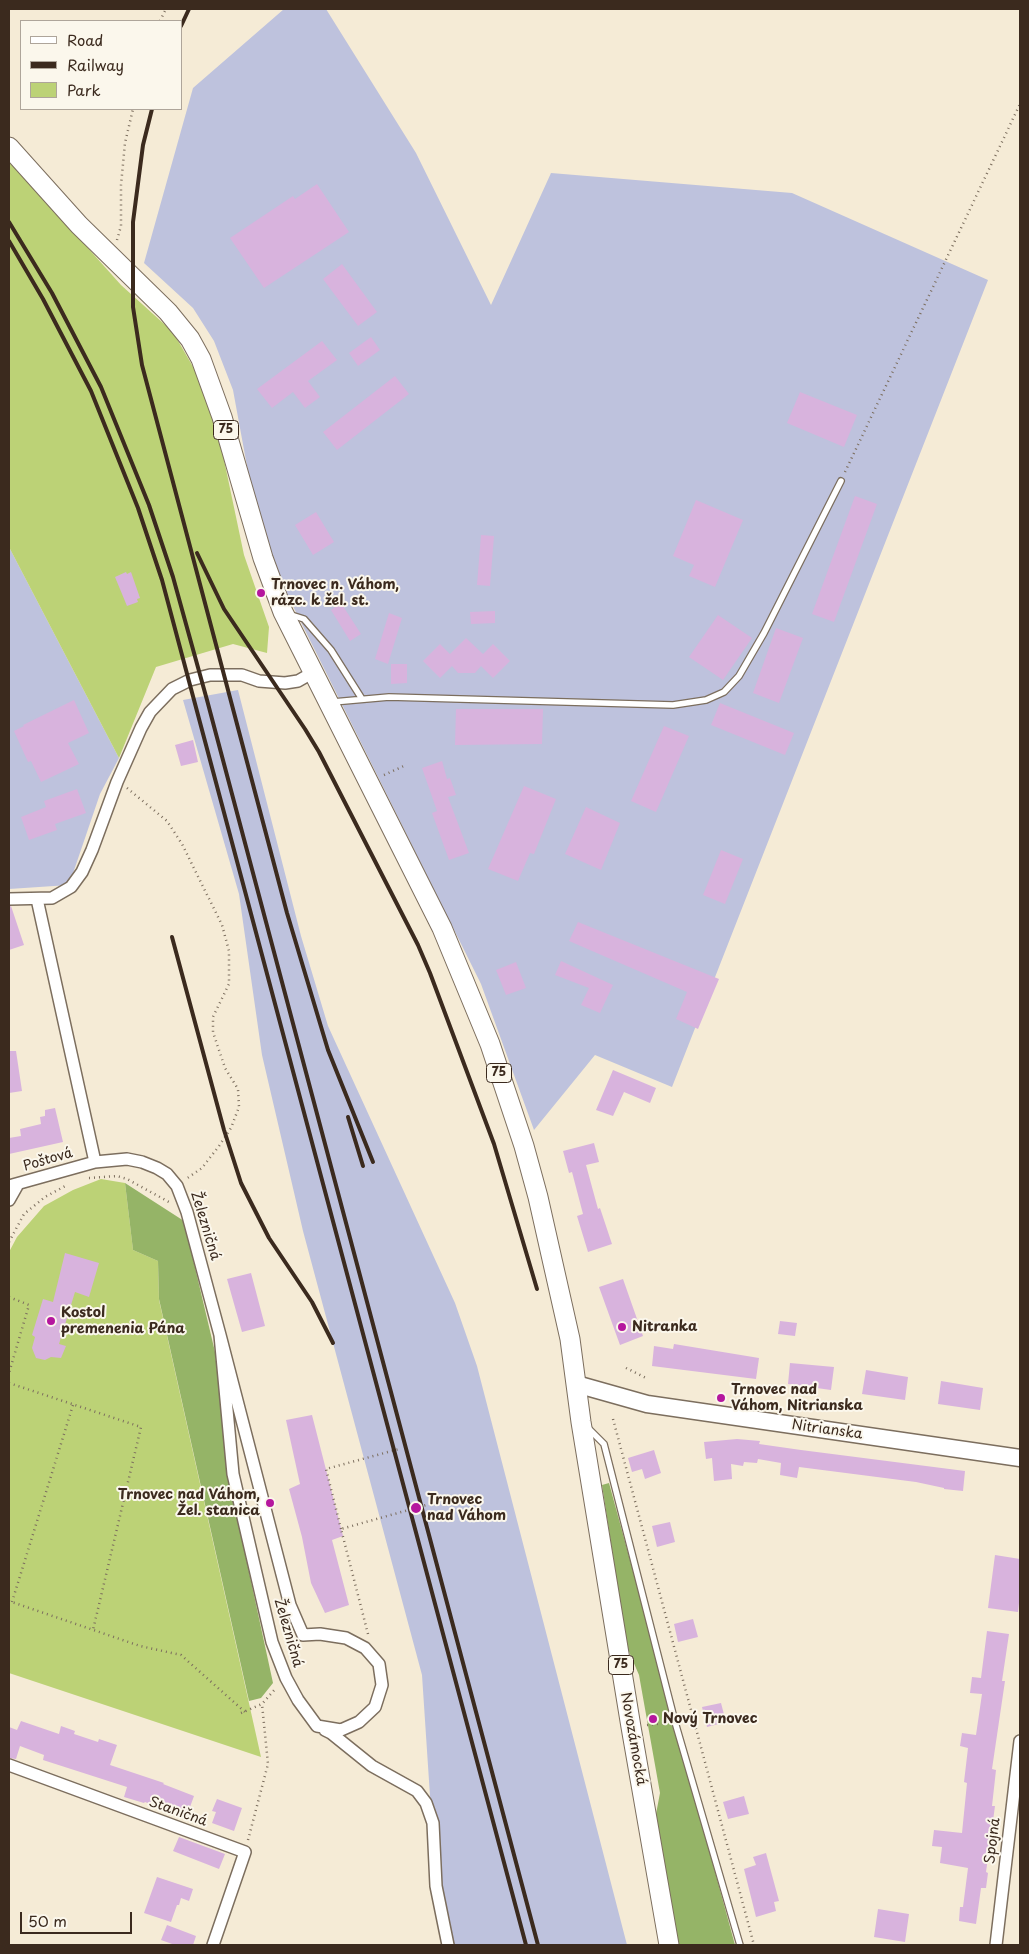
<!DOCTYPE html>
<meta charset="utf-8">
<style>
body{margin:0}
#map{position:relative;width:1029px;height:1954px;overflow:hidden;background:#f5ebd6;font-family:"Playpen Sans",sans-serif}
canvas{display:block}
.frame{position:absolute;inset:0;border:10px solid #3b2a1e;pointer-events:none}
.legend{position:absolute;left:20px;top:20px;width:162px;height:90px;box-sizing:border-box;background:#fbf7ec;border:1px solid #aea59a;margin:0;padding:6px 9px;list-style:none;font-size:15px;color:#3b2a1e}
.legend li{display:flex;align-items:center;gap:10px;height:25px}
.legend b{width:25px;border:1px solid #aea59a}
.scale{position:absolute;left:20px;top:1912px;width:112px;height:22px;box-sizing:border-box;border:2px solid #3b2a1e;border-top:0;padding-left:6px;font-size:15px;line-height:18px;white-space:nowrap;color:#3b2a1e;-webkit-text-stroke:4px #fbf7ec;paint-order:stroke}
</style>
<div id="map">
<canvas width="1029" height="1954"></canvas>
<div class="frame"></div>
<ul class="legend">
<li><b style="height:6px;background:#fff"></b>Road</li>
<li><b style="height:6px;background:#3b2a1e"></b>Railway</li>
<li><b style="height:14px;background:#bcd276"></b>Park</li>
</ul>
<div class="scale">50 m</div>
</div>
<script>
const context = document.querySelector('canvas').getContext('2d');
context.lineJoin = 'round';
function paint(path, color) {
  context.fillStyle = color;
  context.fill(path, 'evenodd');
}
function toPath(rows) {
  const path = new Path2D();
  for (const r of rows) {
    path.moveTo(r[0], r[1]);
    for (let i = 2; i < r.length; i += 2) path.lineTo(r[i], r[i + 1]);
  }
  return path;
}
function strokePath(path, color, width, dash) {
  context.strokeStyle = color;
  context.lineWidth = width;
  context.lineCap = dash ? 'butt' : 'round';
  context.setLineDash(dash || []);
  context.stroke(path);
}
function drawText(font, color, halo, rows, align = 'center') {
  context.font = font + ' "Playpen Sans",sans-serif';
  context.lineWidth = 4;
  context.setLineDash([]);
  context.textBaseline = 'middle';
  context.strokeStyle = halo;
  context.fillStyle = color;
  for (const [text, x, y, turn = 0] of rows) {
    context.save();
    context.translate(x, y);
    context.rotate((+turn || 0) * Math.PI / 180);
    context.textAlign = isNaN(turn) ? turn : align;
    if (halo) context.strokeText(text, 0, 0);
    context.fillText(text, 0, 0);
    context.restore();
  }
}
paint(toPath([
 [284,9,326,9,416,153,491,305,551,173,792,193,988,280,672,1087,595,1055,534,1130,481,984,277,574,249,477,233,390,214,341,193,308,144,263,193,88],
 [9,547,119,758,100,794,69,885,9,889],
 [238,690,301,936,328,1026,455,1303,477,1366,627,1945,450,1945,430,1796,422,1675,303,1231,262,1055,239,894,183,700]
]), '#bec2dd');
paint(toPath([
 [9,160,121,285,173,332,200,379,215,417,244,555,269,627,267,653,233,644,156,667,119,758,9,547],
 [101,1179,125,1183,133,1250,158,1261,159,1300,261,1757,9,1673,9,1252,17,1237,44,1206,73,1190]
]), '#bcd276');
paint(toPath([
 [125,1183,184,1221,215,1352,228,1475,273,1683,261,1698,249,1701,159,1299,158,1261,133,1250],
 [609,1483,735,1945,677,1945,660,1846,656,1814,660,1793,639,1675,627,1647,602,1485]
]), '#95b467');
paint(toPath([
 [317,184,349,232,264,288,230,238,293,196,295,199],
 [342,264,377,312,358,326,323,279],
 [371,337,380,350,358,366,349,353],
 [322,341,337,360,308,381,320,397,305,408,293,392,272,408,257,389],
 [395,376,409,394,337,450,323,432],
 [800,392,857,415,844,447,787,423],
 [855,496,877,504,834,622,812,614],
 [696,500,743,520,715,587,689,576,694,565,673,556],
 [316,512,334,542,313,555,295,525],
 [481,535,494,536,490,586,477,585],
 [126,572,127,574,131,572,140,598,137,599,138,602,127,606,115,577],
 [341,603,361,634,350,641,331,610],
 [495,611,495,623,471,624,470,612],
 [389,613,402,618,388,664,375,659],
 [718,615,752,638,723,680,689,657],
 [776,628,803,638,779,703,753,693],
 [466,638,483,654,493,644,510,661,493,678,481,666,475,673,458,673,452,666,440,678,423,661,440,644,450,654],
 [391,664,407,664,407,683,391,684],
 [74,700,89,733,68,743,79,764,41,782,31,761,28,762,14,731,24,726,23,725],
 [720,703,794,733,785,755,711,725],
 [456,709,543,709,542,744,455,745],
 [664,726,689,736,656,812,631,801],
 [193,740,198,762,181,766,175,745],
 [442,761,447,779,450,778,456,795,448,797,469,853,449,860,432,813,437,811,422,768],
 [524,786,556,799,534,854,530,853,518,881,488,869],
 [77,789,86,813,55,824,57,830,29,840,21,817,46,807,44,801],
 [586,807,620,823,601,870,565,854],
 [721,850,743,859,725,904,703,895],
 [11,906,24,945,9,950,9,907],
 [578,922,719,979,698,1029,676,1019,687,992,569,941],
 [561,961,613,985,600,1013,581,1005,589,988,555,975],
 [516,962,526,988,506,995,496,970],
 [9,1051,16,1051,22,1091,9,1093],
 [613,1070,656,1088,650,1103,624,1092,613,1116,596,1110],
 [55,1108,63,1142,9,1154,9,1138,21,1136,20,1129,41,1124,40,1117,45,1116,45,1110],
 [594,1143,599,1162,586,1165,598,1209,600,1208,612,1244,588,1252,577,1216,583,1214,572,1172,569,1173,563,1151],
 [65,1253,99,1263,89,1297,75,1292,59,1344,66,1346,61,1358,51,1357,45,1360,36,1358,32,1348,35,1337,32,1335,43,1299,53,1302],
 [251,1273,265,1326,242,1332,227,1279],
 [623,1279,643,1336,620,1345,599,1287],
 [780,1321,797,1323,795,1336,778,1334],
 [674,1344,759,1358,756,1379,652,1366,654,1346,673,1349],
 [790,1363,834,1367,831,1390,788,1384],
 [866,1370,908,1377,905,1400,862,1394],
 [941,1381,983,1388,980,1410,938,1404],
 [312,1415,343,1536,332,1540,349,1605,325,1613,311,1583,302,1537,289,1489,300,1484,286,1420],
 [737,1439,760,1441,759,1444,801,1450,965,1471,963,1491,944,1489,944,1488,916,1482,799,1467,797,1478,780,1475,781,1463,758,1459,757,1463,744,1462,743,1466,731,1464,732,1479,714,1481,712,1458,706,1459,704,1442],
 [654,1450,661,1473,645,1479,642,1469,632,1472,628,1458],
 [670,1522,675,1542,657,1547,652,1526],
 [995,1555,1020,1559,1020,1594,1018,1612,988,1608],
 [693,1619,698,1637,678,1642,674,1624],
 [987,1631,1009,1634,1002,1681,1005,1681,992,1769,996,1770,992,1806,995,1806,986,1872,988,1873,986,1888,981,1888,976,1924,959,1921,960,1907,963,1907,968,1868,940,1863,942,1847,932,1846,934,1830,962,1833,967,1783,964,1782,968,1748,960,1746,962,1733,976,1735,982,1694,970,1693,972,1677,981,1678],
 [721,1703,726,1722,707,1727,702,1707],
 [21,1721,59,1734,61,1726,75,1731,74,1734,98,1742,99,1739,117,1745,110,1765,164,1783,163,1784,194,1796,186,1818,145,1802,144,1803,124,1797,127,1787,43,1760,44,1755,20,1746,16,1759,9,1758,9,1727,17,1730],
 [744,1796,749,1814,728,1819,723,1802],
 [217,1799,242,1808,234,1831,212,1823,216,1812,212,1811],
 [179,1837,225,1854,219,1869,173,1851],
 [766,1853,779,1901,774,1902,776,1911,756,1917,744,1869,756,1865,753,1857],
 [157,1877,193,1889,189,1901,181,1898,179,1905,177,1905,171,1922,144,1913],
 [878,1909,909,1914,905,1942,874,1937],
 [167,1925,196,1936,193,1945,175,1945,161,1940]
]), '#d8b3dd');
const lane = toPath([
 [288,614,304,619,331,650,362,699],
 [333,702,389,697,673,705,706,700,724,692,739,676,764,633,841,481],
 [588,1428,604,1444,675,1722,740,1945]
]);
const street = toPath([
 [9,899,52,898,71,887,82,872,92,850,117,782,141,728,150,712,172,689,190,680,210,675,242,675,259,681,285,683,298,681,312,673],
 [37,899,95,1162],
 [9,1186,95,1162,127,1159,142,1162,157,1168,167,1174,177,1186,187,1212,220,1335,233,1474,272,1642,286,1678,298,1700,317,1726,341,1730,359,1722,375,1707,382,1685,379,1664,365,1648,346,1638,320,1634,303,1635,290,1605,220,1335],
 [9,1200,18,1184],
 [325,1730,331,1733,372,1766,417,1791,426,1803,433,1823,436,1886,448,1945],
 [9,1765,245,1852,213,1945],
 [996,1945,1020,1741]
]);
const secondary = toPath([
 [576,1384,647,1404,1020,1458]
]);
const primary = toPath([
 [9,147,79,225,168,312,190,339,201,359,222,417,263,558,283,612,442,928,490,1044,524,1146,538,1197,570,1339,581,1422,631,1727,669,1945]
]);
strokePath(lane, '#7c6e5e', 8);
strokePath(street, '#7c6e5e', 14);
strokePath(secondary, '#7c6e5e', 19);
strokePath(primary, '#7c6e5e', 21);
strokePath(toPath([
 [160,21,166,9],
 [117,240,121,226,121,185,125,143,133,109],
 [845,472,1020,104],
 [384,775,406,765],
 [127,788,167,821,182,844,222,925,229,951,229,984,213,1017,213,1032,225,1068,238,1089,239,1107,231,1128,219,1146,202,1168,186,1179],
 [89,1178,117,1176,127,1179,169,1202],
 [9,1242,24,1214,45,1197,67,1185],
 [9,1297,29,1305,9,1373],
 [626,1368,646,1378],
 [9,1383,141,1427,93,1630],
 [613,1419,754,1945],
 [341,1529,326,1469,399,1449],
 [9,1601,140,1646,181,1655,245,1712],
 [12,1602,73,1405],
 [368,1634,341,1529,437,1502],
 [241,1713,262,1704,276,1688],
 [647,1725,666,1723],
 [248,1840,268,1764,262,1704]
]), '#7c6e5e', 2.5, [1, 4]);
strokePath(lane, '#fff', 5.5);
strokePath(street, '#fff', 11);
strokePath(secondary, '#fff', 16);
strokePath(primary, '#fff', 19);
strokePath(toPath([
 [181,26,189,9],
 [152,109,143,145,133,222,133,307,142,365,287,913,328,1050,373,1162],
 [9,222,52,293,101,387,149,505,173,577,207,700,538,1945],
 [9,241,43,299,91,391,138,508,162,580,526,1945],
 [197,553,224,609,305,729,319,752,418,945,430,973,494,1144,537,1289],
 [172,937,224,1130,241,1183,269,1238,312,1302,333,1343],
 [348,1117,363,1166]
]), '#3b2a1e', 4);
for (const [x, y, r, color] of [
 [261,593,5,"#b5179e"],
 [51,1321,5,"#b5179e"],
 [622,1327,5,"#b5179e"],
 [721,1398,5,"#b5179e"],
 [270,1503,5,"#b5179e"],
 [416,1508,6,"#b5179e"],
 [653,1719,5,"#b5179e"]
]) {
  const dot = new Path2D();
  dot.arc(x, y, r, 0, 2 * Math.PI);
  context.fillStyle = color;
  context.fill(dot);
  strokePath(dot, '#fbf7ec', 2);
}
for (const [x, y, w] of [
 [226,430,25],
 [499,1073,25],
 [621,1665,25]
]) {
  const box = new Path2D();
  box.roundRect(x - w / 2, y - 9.5, w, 19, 4);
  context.fillStyle = '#fbf7ec';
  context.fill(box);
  strokePath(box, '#3b2a1e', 1);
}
drawText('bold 12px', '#3b2a1e', null, [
 ["75",226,430],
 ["75",499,1073],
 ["75",621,1665]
]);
drawText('bold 14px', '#3b2a1e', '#fbf7ec', [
 ["Trnovec n. Váhom,",271,585],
 ["rázc. k žel. st.",271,601],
 ["Kostol",61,1313],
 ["premenenia Pána",61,1329],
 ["Nitranka",632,1327],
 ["Trnovec nad",731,1390],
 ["Váhom, Nitrianska",731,1406],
 ["Trnovec nad Váhom,",260,1495,"right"],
 ["Žel. stanica",260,1511,"right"],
 ["Trnovec",427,1500],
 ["nad Váhom",427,1516],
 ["Nový Trnovec",663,1719]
], 'left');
drawText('14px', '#3b2a1e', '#fbf7ec', [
 ["Poštová",48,1160,-16],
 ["Železničná",205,1226,73],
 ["Nitrianska",827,1430,8],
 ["Železničná",288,1633,74],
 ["Novozámocká",633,1739,80],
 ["Staničná",178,1812,20],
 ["Spojná",993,1841,-83]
]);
</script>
